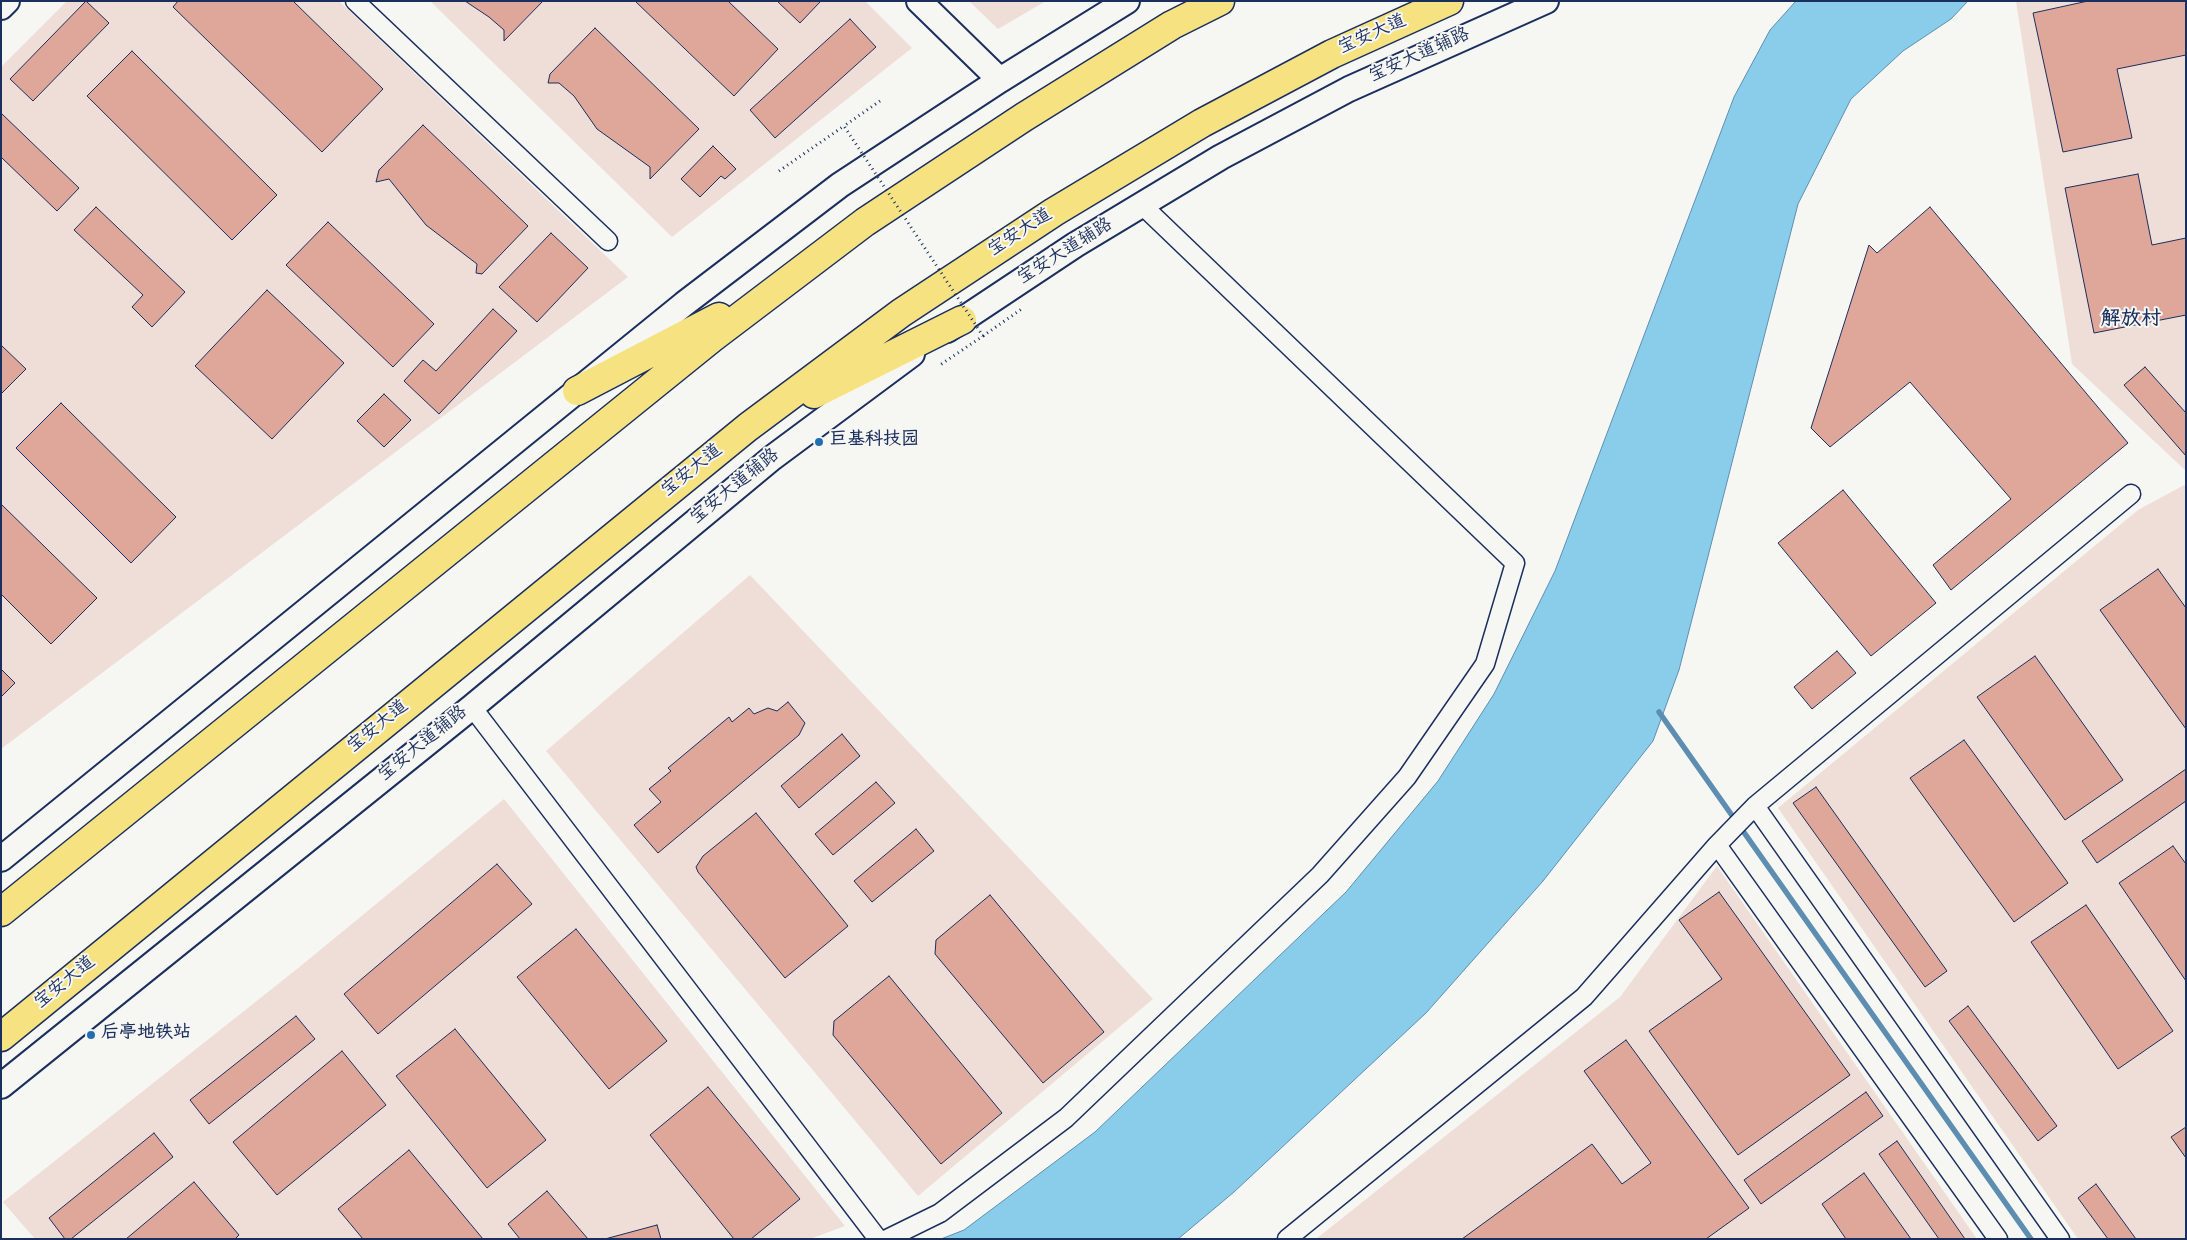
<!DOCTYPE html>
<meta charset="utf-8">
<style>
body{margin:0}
#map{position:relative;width:2187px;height:1240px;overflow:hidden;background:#f6f6f2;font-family:Dekko,sans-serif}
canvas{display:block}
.frame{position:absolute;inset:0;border:2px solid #1b2f5e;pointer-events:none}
</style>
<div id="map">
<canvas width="2187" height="1240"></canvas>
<div class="frame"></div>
</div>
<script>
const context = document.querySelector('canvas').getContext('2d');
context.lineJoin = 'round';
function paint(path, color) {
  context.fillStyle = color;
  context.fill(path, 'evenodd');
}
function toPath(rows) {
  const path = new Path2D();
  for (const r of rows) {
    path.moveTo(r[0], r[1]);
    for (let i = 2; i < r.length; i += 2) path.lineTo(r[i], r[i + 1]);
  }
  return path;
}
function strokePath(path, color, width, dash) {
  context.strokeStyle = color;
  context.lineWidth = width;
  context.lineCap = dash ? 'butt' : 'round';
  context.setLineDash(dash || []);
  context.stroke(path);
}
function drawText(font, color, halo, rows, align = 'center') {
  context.font = font + ' Dekko,"LXGW WenKai TC",sans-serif';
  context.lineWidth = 4;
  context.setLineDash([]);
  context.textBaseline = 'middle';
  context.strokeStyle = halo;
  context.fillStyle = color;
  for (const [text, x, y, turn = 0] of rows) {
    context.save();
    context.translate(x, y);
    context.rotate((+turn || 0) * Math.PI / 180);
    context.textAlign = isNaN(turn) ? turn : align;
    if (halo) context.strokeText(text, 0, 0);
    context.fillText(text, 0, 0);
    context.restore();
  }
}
paint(toPath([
 [67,1,339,1,628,277,1,749,1,67],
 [430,1,865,1,912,48,672,237],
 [969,1,1046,1,998,29],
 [2016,1,2186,1,2186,471,2072,364],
 [2186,484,2186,1239,2078,1239,1778,808,2138,510],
 [750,575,1153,999,918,1196,546,751],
 [504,799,845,1226,810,1239,35,1239,3,1202,297,969],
 [1717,866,1977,1239,1316,1239,1620,997]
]), '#efded8');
const water = toPath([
 [1796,1,1968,1,1951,19,1903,51,1851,99,1798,204,1679,670,1653,741,1543,881,1426,1013,1234,1192,1178,1239,941,1239,964,1230,1095,1132,1346,892,1438,781,1494,694,1555,571,1734,97,1770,30,1796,1]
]);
paint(water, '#89cdea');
strokePath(water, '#5d8eb2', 1);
strokePath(toPath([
 [1659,712,2031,1239]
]), '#5d8eb2', 5.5);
const building = toPath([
 [86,1,109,23,33,101,10,79,86,1],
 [178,1,293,1,383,89,322,152,173,7,178,1],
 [465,1,543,1,504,41,504,30,489,17,465,1],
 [635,1,728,1,778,49,734,96,635,1],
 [777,1,820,1,820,2,800,23,777,1],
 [2088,1,2186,1,2186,55,2117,69,2132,138,2063,152,2033,13,2088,1],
 [850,19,876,47,775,138,750,110,850,19],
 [595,28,699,129,650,179,650,167,597,129,574,96,559,83,548,83,550,74,595,28],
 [132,51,277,195,232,240,87,96,132,51],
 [1,113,79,188,57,211,1,157,1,113],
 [423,125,528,226,482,274,476,273,477,264,426,225,389,179,376,182,379,170,423,125],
 [713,146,736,169,725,179,721,176,700,197,681,179,713,146],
 [2138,174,2152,245,2186,238,2186,315,2094,333,2065,188,2138,174],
 [96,207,185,292,152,327,132,307,143,295,74,230,96,207],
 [1930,207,2128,443,1951,590,1933,565,2011,499,1910,382,1830,447,1811,428,1869,245,1877,253,1930,207],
 [328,222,434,324,393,367,286,265,328,222],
 [551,233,588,268,537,322,499,287,551,233],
 [267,290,344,363,272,439,195,366,267,290],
 [493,309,517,331,439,414,404,381,423,360,436,371,493,309],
 [1,345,26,369,1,394,1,345],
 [2145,367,2186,413,2186,456,2124,385,2145,367],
 [384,394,411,420,384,447,357,421,384,394],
 [61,403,176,517,131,563,16,448,61,403],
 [1843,490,1936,603,1871,656,1778,543,1843,490],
 [1,504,97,598,51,644,1,594,1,504],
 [2158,569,2186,608,2186,729,2100,610,2158,569],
 [1837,651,1856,673,1812,709,1794,687,1837,651],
 [2035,656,2123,780,2065,820,1977,697,2035,656],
 [1,669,15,683,1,697,1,669],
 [788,702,805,723,799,735,658,853,634,825,661,802,649,789,671,771,668,768,729,717,732,722,749,708,754,714,768,708,777,711,788,702],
 [842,734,860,756,799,808,781,786,842,734],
 [1964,740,2068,883,2014,922,1910,778,1964,740],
 [2186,769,2186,801,2097,863,2082,841,2186,769],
 [876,782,895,803,833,855,815,834,876,782],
 [1816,787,1947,971,1925,987,1793,803,1816,787],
 [756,813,848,926,785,978,698,872,696,867,703,856,756,813],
 [916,829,934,851,872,902,854,881,916,829],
 [2173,846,2186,864,2186,981,2119,883,2173,846],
 [497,864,532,904,378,1034,344,994,497,864],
 [1719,892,1850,1075,1738,1155,1649,1031,1722,979,1679,920,1719,892],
 [990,895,1104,1032,1043,1083,935,954,936,940,990,895],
 [2086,905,2173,1031,2118,1069,2031,942,2086,905],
 [576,929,667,1041,609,1089,517,977,576,929],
 [889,976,1002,1113,941,1164,833,1035,834,1021,889,976],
 [1968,1006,2057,1126,2038,1141,1949,1021,1968,1006],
 [296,1016,315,1039,209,1124,190,1100,296,1016],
 [455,1029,546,1140,487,1188,396,1076,455,1029],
 [1626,1040,1749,1208,1706,1239,1462,1239,1592,1144,1622,1184,1651,1163,1584,1071,1626,1040],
 [342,1051,386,1105,277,1195,233,1142,342,1051],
 [708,1087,800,1199,751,1239,734,1239,650,1135,708,1087],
 [1866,1092,1883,1116,1761,1204,1744,1180,1866,1092],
 [2186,1127,2186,1158,2171,1137,2186,1127],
 [154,1133,173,1157,71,1239,65,1239,49,1218,154,1133],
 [1897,1141,1965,1239,1939,1239,1879,1154,1897,1141],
 [409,1150,483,1239,363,1239,338,1209,409,1150],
 [1864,1173,1911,1239,1846,1239,1822,1204,1864,1173],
 [194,1182,239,1235,235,1239,126,1239,194,1182],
 [2096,1184,2136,1239,2108,1239,2078,1198,2096,1184],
 [547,1191,588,1239,520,1239,508,1224,547,1191],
 [657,1225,661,1239,605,1239,657,1225]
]);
paint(building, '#dfa69a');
strokePath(building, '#1b2f5e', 1);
const street = toPath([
 [355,1,608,241],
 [472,707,878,1239],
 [1755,806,2060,1239],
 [1717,845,1998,1239],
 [887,1239,940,1213,1066,1118,1320,875,1407,777,1485,664,1515,563,1142,205],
 [1287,1239,1584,997,1717,845,1755,806,2131,494]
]);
const secondary = toPath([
 [919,1,1000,80],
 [1,7,7,1],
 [947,330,1075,245,1221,157,1349,89,1546,1],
 [1,859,684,304,840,185,1000,80,1127,1],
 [1,1086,472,707,772,458,912,354]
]);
const primary = toPath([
 [577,391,719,317],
 [814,394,962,320],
 [1,912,712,338,865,222,1024,117,1172,25,1220,1],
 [1,1037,748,427,901,313,1054,212,1202,123,1332,54,1449,1]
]);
strokePath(street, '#1b2f5e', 21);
strokePath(secondary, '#1b2f5e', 28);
strokePath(primary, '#1b2f5e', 31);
strokePath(toPath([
 [779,171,844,126],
 [983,336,1023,308]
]), '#1b2f5e', 3, [1, 4]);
strokePath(street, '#f6f6f2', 18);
strokePath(secondary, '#f6f6f2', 24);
strokePath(primary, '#f6e281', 28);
strokePath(toPath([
 [880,101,844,126,983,336,940,365]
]), '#1b2f5e', 3, [1, 4]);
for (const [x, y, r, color] of [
 [819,442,5,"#1f6fb2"],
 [91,1035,5,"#1f6fb2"]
]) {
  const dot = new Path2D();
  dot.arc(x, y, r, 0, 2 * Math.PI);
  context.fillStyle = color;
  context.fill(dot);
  strokePath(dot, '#f6f6f2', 2);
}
drawText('18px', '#1b2f5e', '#f6f6f2', [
 ["宝安大道",1373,36,-24],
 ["宝安大道辅路",1420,57,-24],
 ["宝安大道",1021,234,-33],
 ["宝安大道辅路",1066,253,-32],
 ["宝安大道",693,472,-39],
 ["宝安大道辅路",736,488,-39],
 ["宝安大道",379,728,-39],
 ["宝安大道辅路",424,745,-39],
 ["宝安大道",66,984,-39]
]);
drawText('bold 18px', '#1b2f5e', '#f6f6f2', [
 ["巨基科技园",829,442],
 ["后亭地铁站",101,1035]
], 'left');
drawText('bold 20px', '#1b2f5e', '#f6f6f2', [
 ["解放村",2131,321]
]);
</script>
